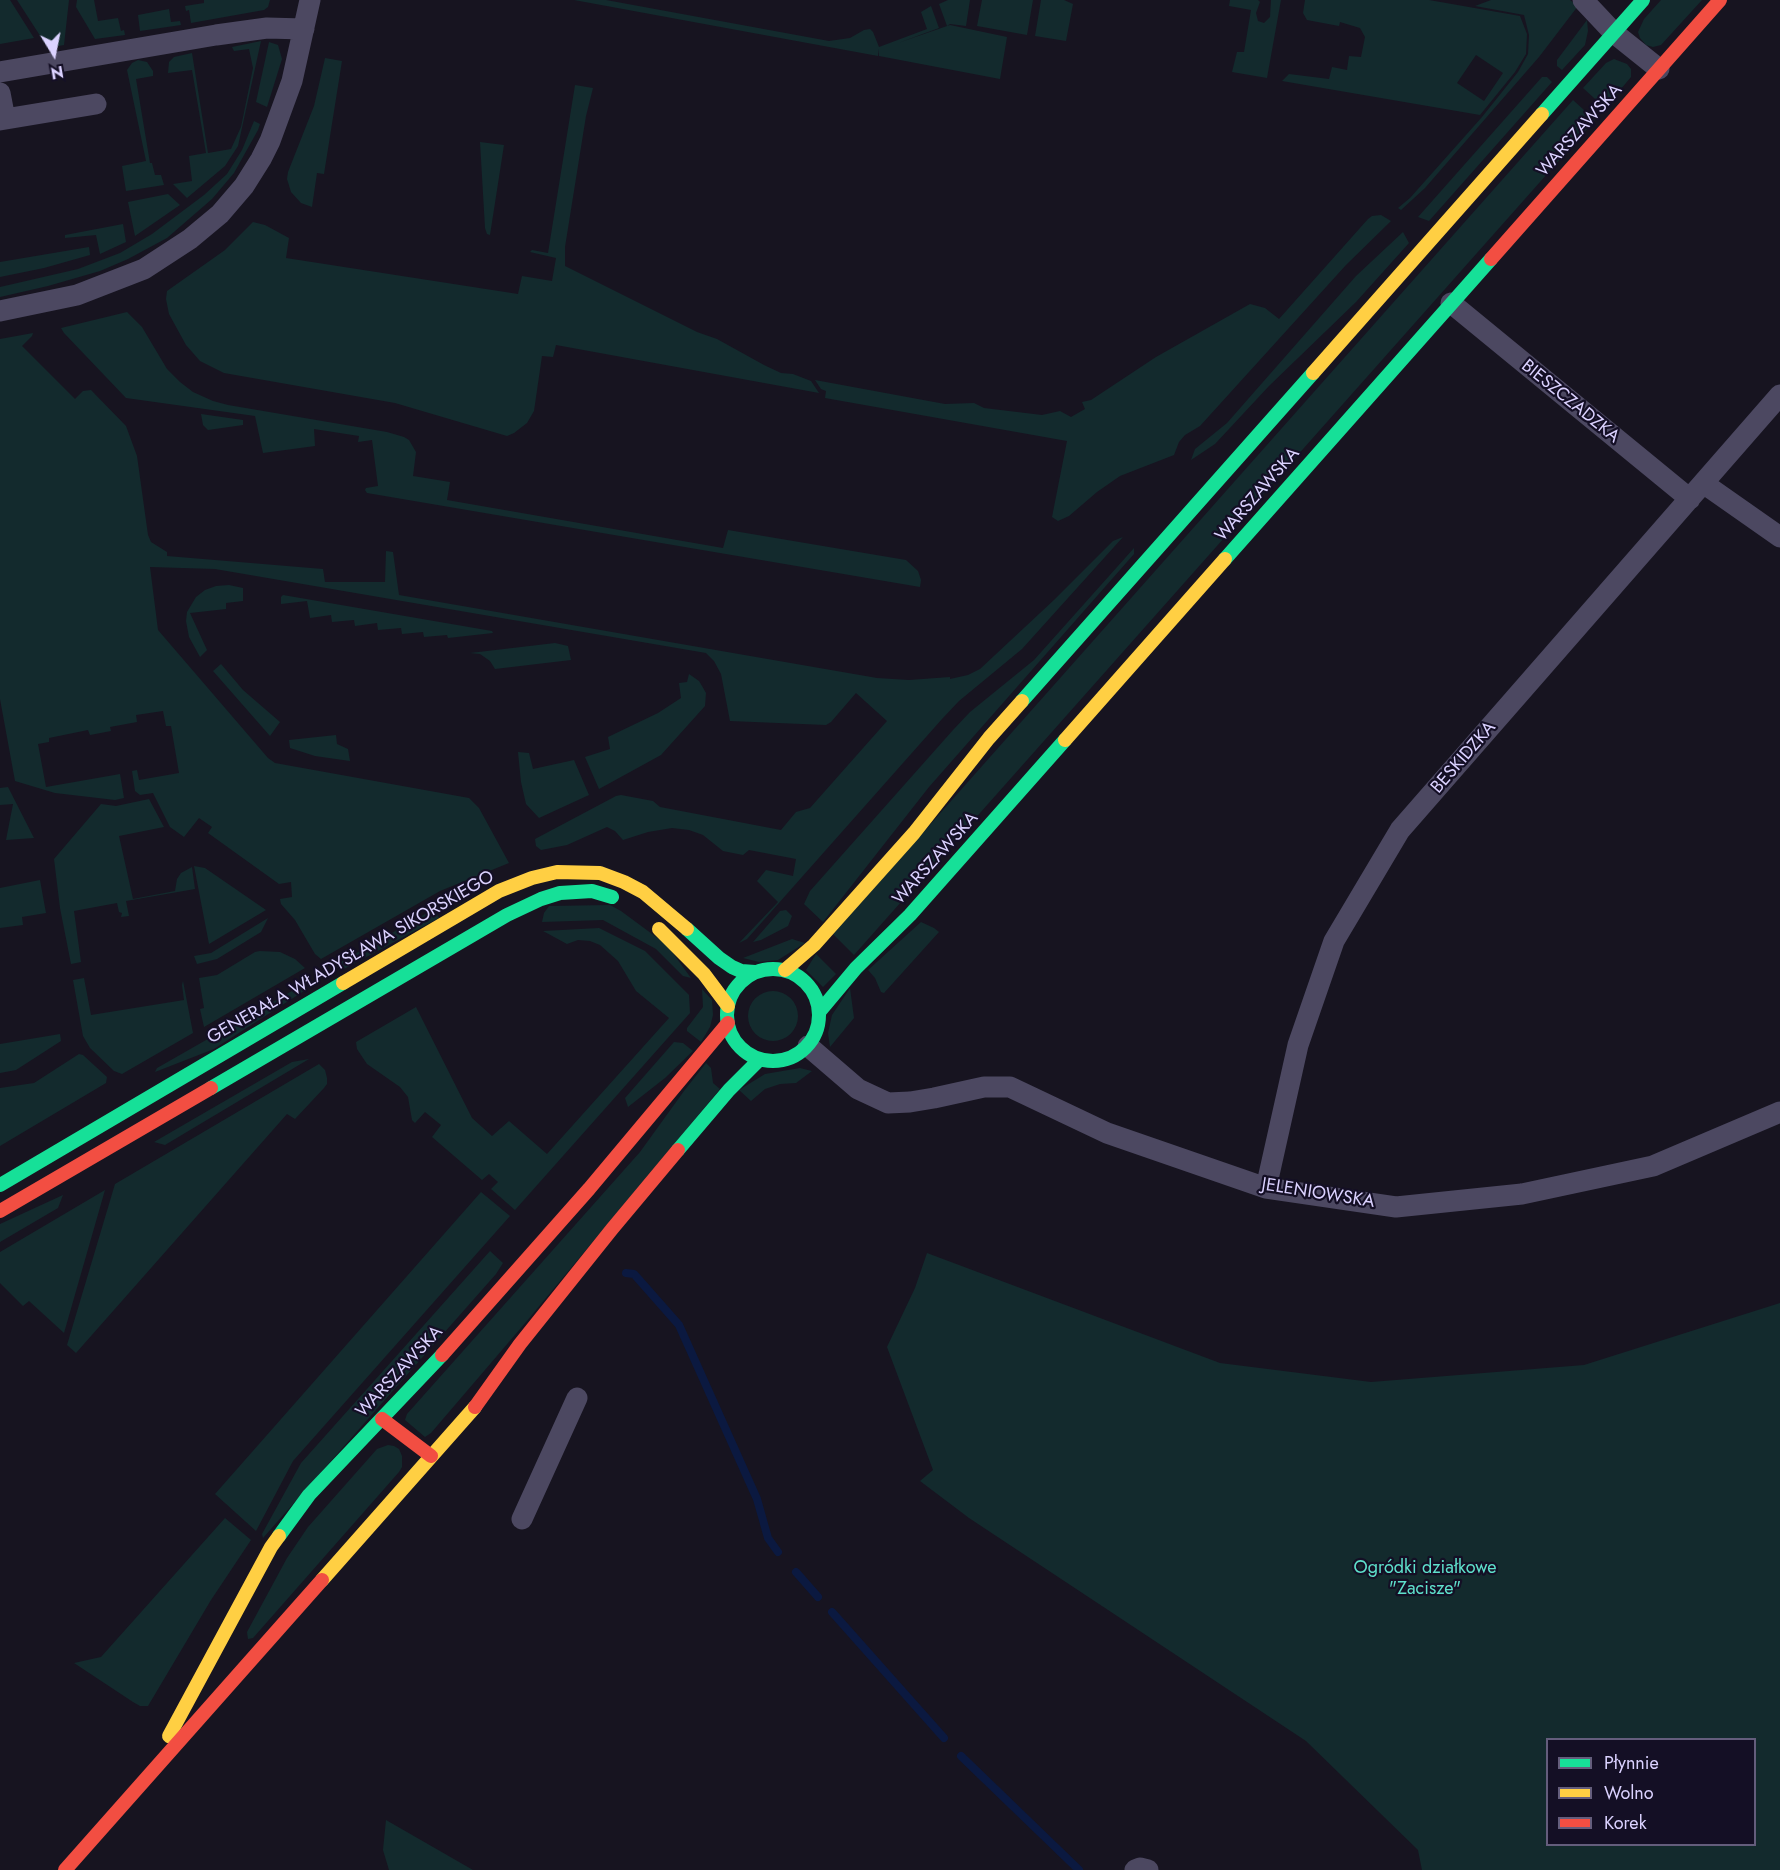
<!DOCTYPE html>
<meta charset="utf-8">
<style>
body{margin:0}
#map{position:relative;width:1780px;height:1870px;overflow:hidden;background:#171420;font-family:Jost,sans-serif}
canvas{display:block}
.legend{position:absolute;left:1546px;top:1738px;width:210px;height:108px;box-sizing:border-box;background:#140f25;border:2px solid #645d7c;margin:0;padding:8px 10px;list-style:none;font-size:18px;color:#dbd2ff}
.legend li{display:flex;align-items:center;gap:12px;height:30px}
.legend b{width:30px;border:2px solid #645d7c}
.north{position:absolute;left:24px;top:24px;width:60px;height:60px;-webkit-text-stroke:4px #140f25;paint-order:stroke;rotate:170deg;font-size:16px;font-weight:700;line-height:24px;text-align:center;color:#dbd2ff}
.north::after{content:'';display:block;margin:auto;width:21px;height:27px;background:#dbd2ff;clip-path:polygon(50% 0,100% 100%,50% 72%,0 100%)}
</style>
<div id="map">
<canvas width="1780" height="1870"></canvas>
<ul class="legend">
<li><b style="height:8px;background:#16e098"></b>Płynnie</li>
<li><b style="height:8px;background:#ffcf43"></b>Wolno</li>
<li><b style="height:8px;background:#f24e42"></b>Korek</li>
</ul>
<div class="north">N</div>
</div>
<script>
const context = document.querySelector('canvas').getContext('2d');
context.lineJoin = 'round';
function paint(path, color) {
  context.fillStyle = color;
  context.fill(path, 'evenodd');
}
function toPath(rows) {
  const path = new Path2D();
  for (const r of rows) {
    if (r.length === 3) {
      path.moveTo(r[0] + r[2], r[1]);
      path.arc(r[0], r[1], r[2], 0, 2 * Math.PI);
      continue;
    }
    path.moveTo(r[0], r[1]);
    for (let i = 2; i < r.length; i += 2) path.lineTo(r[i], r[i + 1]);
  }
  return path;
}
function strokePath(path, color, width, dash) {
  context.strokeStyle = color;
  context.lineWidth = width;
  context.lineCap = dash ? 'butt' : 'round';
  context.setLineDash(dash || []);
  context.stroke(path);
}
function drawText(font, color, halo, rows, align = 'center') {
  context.font = font + ' Jost,sans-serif';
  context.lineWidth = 4.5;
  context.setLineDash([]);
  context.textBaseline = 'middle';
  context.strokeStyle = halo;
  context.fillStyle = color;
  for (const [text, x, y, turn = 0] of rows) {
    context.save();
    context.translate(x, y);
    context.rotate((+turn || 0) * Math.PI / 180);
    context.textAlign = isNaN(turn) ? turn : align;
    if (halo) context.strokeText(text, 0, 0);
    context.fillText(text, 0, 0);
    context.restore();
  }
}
paint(toPath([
 [0,0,10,0,34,38,0,44],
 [17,0,69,0,64,45,48,48],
 [77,0,94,0,98,21,118,18,121,31,124,30,125,35,95,39,76,7],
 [204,0,270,0,268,7,264,10,191,23,189,10,186,11,185,6,204,3],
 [574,0,606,0,829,41,850,38,864,30,870,29,873,32,879,47,927,29,921,12,931,6,939,28,898,43,950,25,1007,37,1000,79,879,56,879,49,878,56],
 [948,0,970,0,966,26,950,24,947,26,939,4],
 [982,0,1033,0,1027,35,977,26],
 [1041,0,1064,0,1073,4,1066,41,1035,36],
 [1230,0,1258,0,1260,2,1256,13,1258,21,1264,23,1270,17,1271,0,1281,0,1267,78,1232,72,1237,52,1244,52,1251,10,1229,6],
 [1305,0,1429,0,1520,16,1527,34,1526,54,1515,72,1480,115,1282,81,1289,74,1329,79,1332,67,1347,70,1349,56,1361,57,1365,37,1360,28,1340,22,1339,26,1307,20,1303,13],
 [1476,55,1503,73,1484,101,1457,83],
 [1491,0,1570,0,1578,6,1539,57,1425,188,1401,210,1398,208,1410,198,1482,117,1518,72,1528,54,1529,35,1524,15,1475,6],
 [1661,0,1702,0,1661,45,1653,47,1646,45,1640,38,1638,32,1644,19],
 [169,9,171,22,180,21,181,25,140,31,138,15],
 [1587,20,1588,31,1585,45,1562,70,1557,66,1557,60],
 [261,41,238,146,225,166,187,198,173,184,192,181,189,156,206,153,192,70,168,73,169,62,174,57,192,53,208,153,231,149,241,127,253,68,249,49,234,51,232,47],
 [269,42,278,45,282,59,267,107,256,102],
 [325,58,342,61,324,174,317,173,312,207,301,203,291,192,287,179,288,172,314,106],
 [1614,59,1627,64,1631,69,1631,77,1605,108,1583,88,1606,63],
 [138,60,147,62,153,71,153,76,136,79,150,163,152,163,155,175,161,175,164,185,126,191,122,166,146,161,127,70,132,63],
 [1542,77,1547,77,1552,82,1429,221,1418,217],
 [575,85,593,88,586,116,565,247,565,266,697,332,717,339,764,365,781,373,793,374,811,381,819,393,556,345,553,357,542,356,534,411,527,423,514,433,507,436,395,403,224,373,200,361,186,345,169,314,166,299,167,291,225,250,253,222,265,225,289,238,286,258,518,294,522,276,552,281,556,258,530,252,532,250,548,253],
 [1573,100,1595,120,854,955,833,934],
 [254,121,260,124,258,130,234,173,212,199,167,238,128,259,100,271,48,286,0,297,0,287,78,269,120,253,152,234,204,195,227,174,242,150],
 [480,142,504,145,490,235,487,234,485,228],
 [168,194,180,205,135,236,128,202],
 [1381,215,1391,221,1346,265,1200,426,1185,435,1179,442,1174,455,1120,476,1097,492,1069,516,1058,521,1052,517,1067,441,825,398,826,391,821,389,815,380,945,404,974,403,984,408,1042,415,1060,411,1071,417,1085,409,1082,402,1091,400,1156,357,1250,304,1265,308,1279,319,1368,219,1372,216],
 [123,224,126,242,100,254,96,235,65,238,65,235],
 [1403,232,1409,243,1356,302,1269,386,1215,444,1191,460,1195,449,1227,423,1356,276],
 [89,247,90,255,44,268,0,277,0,262],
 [127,312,142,327,167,369,180,382,193,392,213,401,228,405,387,432,404,437,409,440,416,452,413,476,450,482,447,500,723,548,728,530,906,560,918,571,921,580,920,587,367,493,365,490,366,488,378,486,372,440,358,442,359,436,314,429,315,446,263,453,255,416,126,398,64,333,61,328],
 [33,333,32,336,22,346,75,399,83,391,91,390,126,426,137,456,148,535,151,542,167,552,167,556,323,569,325,582,385,582,386,551,393,552,399,595,877,678,909,680,950,677,950,679,968,675,980,669,1055,599,1113,541,1123,537,1022,649,959,701,942,719,747,939,739,943,778,902,757,881,766,870,793,876,796,859,749,850,743,855,723,851,703,835,689,830,672,828,648,832,623,840,615,831,607,827,567,845,541,850,536,846,535,839,616,796,621,795,653,801,660,807,781,830,796,812,810,808,887,721,856,693,831,722,826,725,730,721,721,674,714,661,706,653,215,569,150,567,158,630,268,758,275,763,469,798,479,808,509,863,440,891,321,959,315,954,295,920,281,904,280,899,292,897,291,882,279,884,208,833,212,827,199,818,184,837,170,827,153,793,140,795,135,791,132,771,137,770,139,780,179,773,171,726,166,726,163,711,136,715,137,722,110,727,111,731,90,735,88,730,49,738,49,742,38,744,46,787,120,774,124,798,115,800,55,793,15,781,0,699,0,339],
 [201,414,243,420,243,425,208,430,203,425],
 [1134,548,1134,554,929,787,823,922,804,904,810,891,953,730,970,712,1034,660],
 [229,585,243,588,243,601,226,603,226,609,190,613,207,650,200,657,189,637,186,621,187,612,196,597,205,590,216,586],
 [283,595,492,631,493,633,448,638,447,635,424,637,423,632,402,634,401,628,378,630,377,623,355,626,354,620,332,622,331,615,310,618,307,601,281,604,281,597],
 [555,643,568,646,571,660,495,669,490,661,480,654,470,653],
 [221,664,243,690,280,722,270,736,213,671],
 [689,674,699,681,702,686,706,693,705,706,661,755,599,789,585,757,610,749,608,737,658,713,681,698,679,683,687,682],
 [336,735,337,744,348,749,350,761,315,756,290,748,289,740],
 [518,752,529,753,533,769,574,760,589,795,539,818,526,804,521,782],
 [8,787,34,838,6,840,13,804,0,805,0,788],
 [149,799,164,827,119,836,133,899,175,891,177,879,181,873,192,867,195,889,126,901,129,916,121,917,122,913,119,912,117,903,74,911,81,962,71,964,60,908,54,859,101,804,116,806],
 [194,866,205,868,266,910,209,944],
 [40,880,46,913,22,917,23,925,0,928,0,888],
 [610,905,621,911,667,945,691,978,683,976,656,949,603,920,542,922,544,913,549,906],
 [434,909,439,918,344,969,332,967],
 [786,910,792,916,788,926,761,940,753,942,780,911],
 [268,918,261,932,217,959,197,964,194,956,211,953],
 [921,922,934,928,939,932,884,993,881,992,875,978,868,970],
 [599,928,645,951,689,995,690,1013,515,1210,491,1189,498,1182,489,1174,482,1180,432,1137,441,1125,425,1112,415,1123,412,1120,408,1097,400,1087,367,1064,357,1049,356,1042,416,1007,472,1118,492,1136,509,1121,547,1154,669,1018,636,991,618,961,600,945,590,941,578,940,567,944,543,931],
 [792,939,805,943,778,960,759,962,743,958],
 [260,951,280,952,295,959,305,968,204,1027,200,1009,204,1008,199,978,217,975,255,952],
 [816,954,836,974,823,987,806,970],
 [84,978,91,1015,184,1000,182,985,183,981,193,1033,122,1074,114,1071,90,1048,83,1036,73,980],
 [306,983,304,991,214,1049,155,1072,157,1068],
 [850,988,854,1018,830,1047,828,1033,832,1015],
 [702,989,712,1000,713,1015,710,1027,701,1042,687,1031,687,1028,703,1007],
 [773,1016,25],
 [60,1034,61,1041,16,1070,0,1073,0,1044],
 [674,1042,683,1043,693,1051,665,1078,628,1107,625,1098],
 [79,1054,83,1055,107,1077,106,1083,0,1146,0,1088,34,1083],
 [309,1059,165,1145,154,1142,292,1062],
 [706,1063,711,1068,713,1083,720,1089,526,1322,431,1433,425,1437,405,1420,407,1414,640,1152,684,1091],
 [319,1064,325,1070,327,1078,327,1084,324,1088,295,1119,287,1114,76,1353,67,1345,115,1184],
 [800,1068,812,1071,796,1083,780,1084,765,1089,751,1101,739,1090,765,1074],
 [105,1190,64,1333,29,1301,23,1306,0,1283,0,1252],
 [481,1192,510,1216,293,1461,256,1531,215,1494],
 [63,1195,58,1208,0,1242,0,1224],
 [490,1251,503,1263,496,1274,263,1538,262,1534,301,1463],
 [927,1253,1220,1363,1371,1382,1584,1365,1780,1303,1780,1870,1422,1870,1418,1850,1306,1741,969,1518,920,1481,933,1470,887,1347,915,1288],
 [1548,1740,1754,1740,1754,1844,1548,1844],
 [388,1445,394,1446,399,1449,402,1456,402,1467,399,1472,253,1638,248,1639,247,1632,287,1558,308,1527,377,1449],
 [225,1518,251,1540,211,1600,148,1706,140,1706,133,1702,74,1663,101,1657],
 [386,1820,473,1870,389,1870,383,1850]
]), '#132a2d');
strokePath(toPath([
 [626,1273,634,1274,679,1325,757,1499,768,1538,778,1552],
 [796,1572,818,1597],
 [832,1612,944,1738],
 [961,1756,1079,1870]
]), '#0b1940', 8);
strokePath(toPath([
 [1583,0,1614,33,1659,69],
 [0,72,216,35,267,28,304,29],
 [0,93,5,119],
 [0,120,96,104],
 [1451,303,1690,499],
 [0,311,77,295,144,269,190,239,220,214,244,186,261,159,270,141,292,81,310,0],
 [1703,483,1780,537],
 [808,1046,858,1089,888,1103,910,1102,934,1098,984,1087,1010,1087,1107,1133,1266,1188,1396,1207,1522,1194,1653,1166,1780,1112],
 [1266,1188,1298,1045,1334,941,1400,830,1780,395],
 [522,1519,577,1398],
 [1135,1870,1140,1868,1148,1870]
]), '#4c4861', 21);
strokePath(toPath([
 [1542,114,1643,0],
 [1225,559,1491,259],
 [1022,701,1313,373],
 [687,929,719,958,732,967,741,971,755,972],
 [773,1015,46],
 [820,1011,856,968,910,915,1065,740],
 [211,1088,507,915,541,899,560,893,592,891,612,897],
 [678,1150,729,1090,760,1059],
 [0,1185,343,983],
 [279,1536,309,1495,442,1355]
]), '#16e098', 14);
strokePath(toPath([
 [1313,373,1542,114],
 [1065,740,1225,559],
 [659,929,704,974,728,1006],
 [785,970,814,945,914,833,989,738,1022,701],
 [343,983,499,891,532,878,557,872,600,873,624,882,643,892,687,929],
 [322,1580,475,1407],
 [169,1736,271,1547,279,1536]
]), '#ffcf43', 14);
strokePath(toPath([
 [1491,259,1720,0],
 [0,1211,211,1088],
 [442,1355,589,1189,728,1023],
 [475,1407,520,1344,612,1229,678,1150],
 [382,1419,431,1456],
 [65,1870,322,1580]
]), '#f24e42', 14);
drawText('18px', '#dbd2ff', '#140f25', [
 ["WARSZAWSKA",1580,131,-48],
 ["BIESZCZADZKA",1570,402,39],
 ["WARSZAWSKA",1258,495,-49],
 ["BESKIDZKA",1464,758,-49],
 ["WARSZAWSKA",936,859,-48],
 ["GENERAŁA WŁADYSŁAWA SIKORSKIEGO",351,958,-30],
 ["JELENIOWSKA",1318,1194,9],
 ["WARSZAWSKA",400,1372,-47]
]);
drawText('18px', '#5ee0cb', '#140f25', [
 ["Ogródki działkowe",1425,1569],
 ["\"Zacisze\"",1425,1590]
]);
</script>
